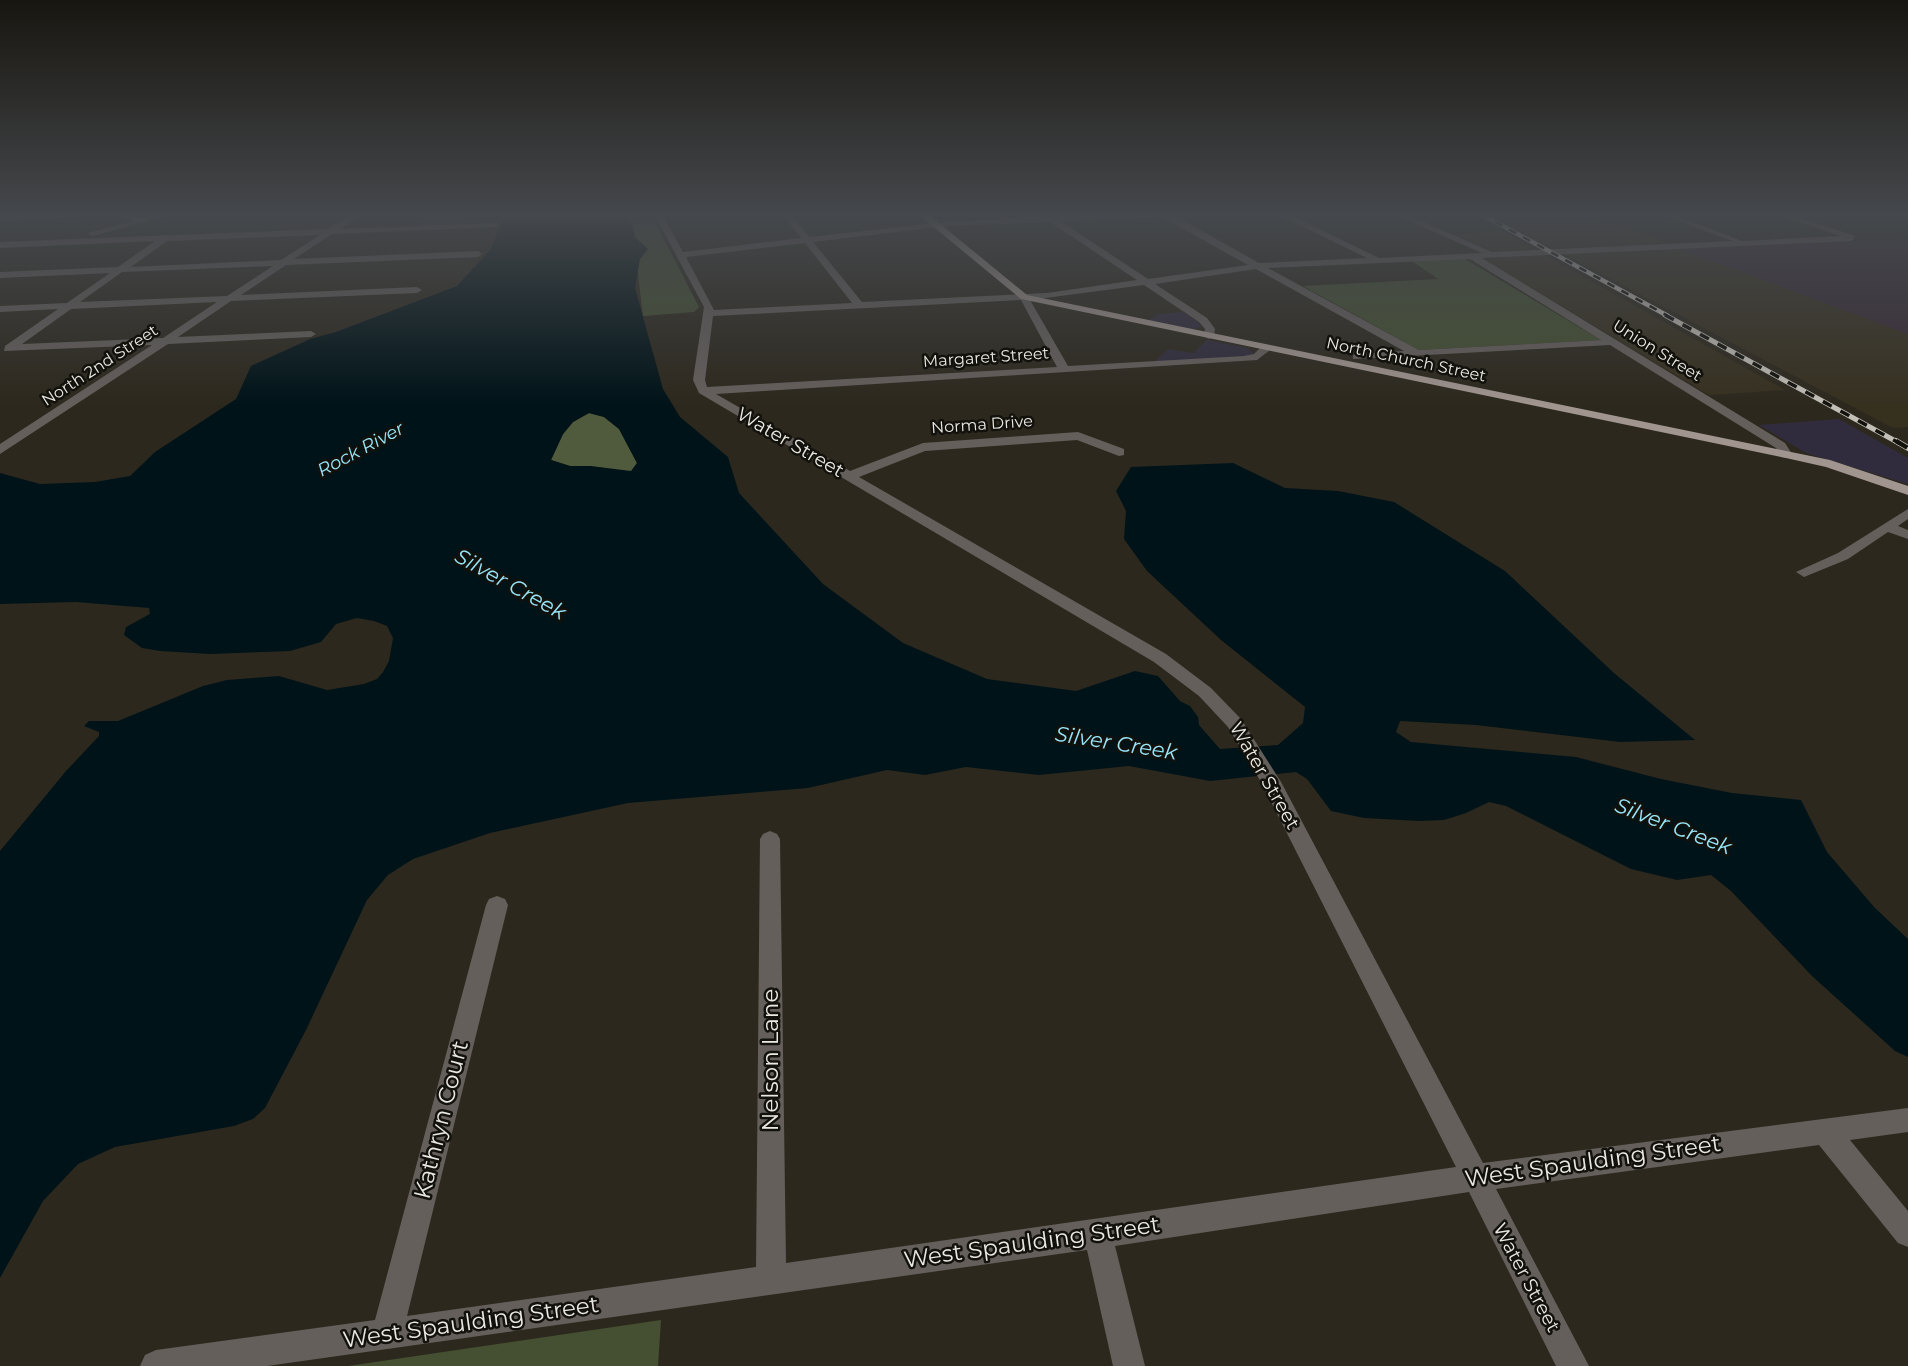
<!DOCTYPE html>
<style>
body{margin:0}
canvas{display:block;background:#2c281d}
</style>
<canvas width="1908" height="1366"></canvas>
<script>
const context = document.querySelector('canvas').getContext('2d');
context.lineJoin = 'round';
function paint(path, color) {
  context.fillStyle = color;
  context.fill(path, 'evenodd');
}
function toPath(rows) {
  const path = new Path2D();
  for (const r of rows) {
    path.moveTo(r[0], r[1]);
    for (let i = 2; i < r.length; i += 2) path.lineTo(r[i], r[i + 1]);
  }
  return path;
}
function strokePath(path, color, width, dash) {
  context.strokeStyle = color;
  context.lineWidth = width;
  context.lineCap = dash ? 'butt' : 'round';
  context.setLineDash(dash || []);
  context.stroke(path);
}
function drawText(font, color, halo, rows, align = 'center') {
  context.font = font + ' Montserrat,sans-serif';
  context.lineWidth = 5;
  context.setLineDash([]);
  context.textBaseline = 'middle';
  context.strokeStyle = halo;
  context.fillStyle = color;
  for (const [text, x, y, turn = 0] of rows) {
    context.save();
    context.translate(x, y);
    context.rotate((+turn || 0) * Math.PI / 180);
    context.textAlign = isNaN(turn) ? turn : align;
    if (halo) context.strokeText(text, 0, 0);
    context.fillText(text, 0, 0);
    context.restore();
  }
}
paint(toPath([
 [428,214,471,214,463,226,417,227],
 [1183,312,1197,321,1202,327,1193,329,1149,320,1158,314],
 [1207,340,1247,348,1254,353,1248,356,1154,362,1168,349,1193,353],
 [1839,419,1908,458,1908,484,1806,453,1759,425]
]), '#312c3d');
paint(toPath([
 [1488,214,1591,214,1908,334,1908,427,1893,428],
 [1500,230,1785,390,1709,395,1486,260,1504,256,1455,235]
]), '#36301f');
paint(toPath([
 [1908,239,1908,334,1680,249]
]), '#382a37');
paint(toPath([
 [655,222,699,307,694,312,643,316,632,224],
 [1465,259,1601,340,1419,350,1303,286,1438,279,1412,261],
 [661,1320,658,1366,348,1366]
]), '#445031');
paint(toPath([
 [589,413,604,417,619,429,637,463,631,472,590,466,570,466,551,460,563,434,573,422]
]), '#4f5b3c');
paint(toPath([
 [500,214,619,214,631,223,636,238,648,249,640,259,635,288,663,389,680,417,728,457,739,493,823,584,903,643,987,679,1076,691,1135,671,1158,676,1180,701,1190,706,1198,717,1199,725,1220,749,1278,745,1303,723,1305,707,1221,640,1147,571,1124,539,1126,511,1116,491,1131,467,1233,463,1285,488,1338,491,1394,502,1505,571,1614,673,1695,740,1620,742,1476,725,1400,721,1396,732,1411,742,1576,757,1661,779,1732,793,1801,800,1827,852,1875,908,1908,939,1908,1057,1895,1051,1812,976,1731,891,1711,875,1677,880,1631,869,1506,806,1489,802,1466,813,1444,820,1419,821,1364,818,1331,811,1307,779,1296,772,1210,781,1129,766,1039,775,966,767,925,775,887,770,808,788,628,803,490,833,413,859,388,875,367,900,306,1030,265,1108,253,1119,234,1126,115,1147,78,1164,43,1201,0,1278,0,851,66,771,99,736,99,732,84,726,89,721,118,721,203,686,227,680,279,676,327,690,364,684,377,679,383,672,389,661,393,638,387,626,374,621,357,618,336,624,321,642,290,651,210,654,160,651,142,648,124,635,126,627,150,614,149,608,76,602,0,604,0,473,40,484,95,482,130,476,155,452,236,399,251,366,310,339,336,332,457,286,490,250,503,221],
 [589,413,604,417,619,429,637,463,631,471,590,466,570,466,551,460,563,434,573,422]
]), '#001318');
paint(toPath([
 [52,214,127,214,0,221,0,217,52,214],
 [158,214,174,214,92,236,88,233,158,214],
 [351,214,361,214,340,229,496,223,500,225,496,227,332,234,294,259,478,251,482,254,478,257,286,265,241,295,417,287,422,290,417,293,231,301,178,337,311,331,316,334,311,337,168,344,0,454,0,444,152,345,4,351,5,346,58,309,0,312,0,306,67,303,110,273,0,278,0,272,118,267,155,241,0,248,0,242,328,229,351,214],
 [320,235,281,260,131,267,167,241,320,235],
 [273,266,227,296,80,302,122,272,273,266],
 [217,302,163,338,22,344,71,309,217,302],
 [654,214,662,214,683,252,801,238,782,214,791,214,809,237,946,222,1050,216,1172,214,1259,263,1367,258,1277,214,1288,214,1379,258,1482,253,1393,214,1405,214,1492,252,1733,241,1659,214,1672,214,1742,241,1841,236,1775,214,1789,214,1855,236,1852,241,1482,258,1785,443,1792,454,1786,458,1781,457,1776,448,1610,345,1353,359,1353,355,1357,354,1404,351,1256,269,1155,284,1207,318,1215,329,1214,336,1209,339,1204,336,1205,329,1199,322,1144,285,1030,300,1068,366,1244,356,1254,354,1262,346,1270,346,1270,350,1257,360,716,394,850,471,923,443,1078,432,1124,449,1124,455,1119,456,1077,440,925,451,859,477,1166,654,1211,688,1241,719,1281,782,1483,1163,1908,1108,1908,1132,1850,1140,1908,1211,1908,1247,1898,1243,1819,1145,1496,1189,1589,1366,1556,1366,1469,1192,1115,1246,1145,1366,1113,1366,1087,1250,267,1366,140,1366,145,1355,156,1350,375,1320,486,905,489,899,497,896,505,899,508,905,407,1316,756,1267,760,839,763,834,770,831,777,834,780,839,786,1263,1456,1167,1261,782,1228,727,1199,696,1154,662,699,393,693,380,704,307,654,214],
 [1162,217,1248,265,1148,279,1060,221,1162,217],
 [1050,222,1137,280,1047,293,862,302,813,242,946,226,1050,222],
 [805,243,852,303,714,310,686,257,805,243],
 [1470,259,1601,340,1419,350,1268,268,1470,259],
 [1021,300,1057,367,707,387,705,380,713,316,1021,300],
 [1908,509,1908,519,1898,526,1908,530,1908,539,1888,532,1848,559,1804,577,1796,572,1838,553,1908,509]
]), '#655f5c');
paint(toPath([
 [127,214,146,219,147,221,143,223,115,215,127,214],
 [918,214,928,214,1027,295,1830,460,1908,486,1908,495,1826,467,1786,458,1021,299,918,214]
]), '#a1958f');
const railFar2 = toPath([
 [1481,214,1668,316]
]);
const railFar1 = toPath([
 [1665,315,1899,443]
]);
const rail = toPath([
 [1896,441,1908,448]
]);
strokePath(railFar2, '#c2bfb7', 4.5);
strokePath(railFar1, '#c2bfb7', 5);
strokePath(rail, '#c2bfb7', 6);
strokePath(railFar2, '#12110c', 2.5, [8]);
strokePath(railFar1, '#12110c', 3.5, [10]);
strokePath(rail, '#12110c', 4.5, [13]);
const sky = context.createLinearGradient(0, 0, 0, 406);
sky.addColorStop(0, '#181610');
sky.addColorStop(0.53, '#45484c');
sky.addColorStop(1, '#45484c00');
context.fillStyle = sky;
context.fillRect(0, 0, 1908, 406);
drawText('16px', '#eae8e1', '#12110c', [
 ["Union Street",1657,351,32],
 ["Margaret Street",986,358,-4],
 ["North Church Street",1406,360,12],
 ["North 2nd Street",100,366,-33],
 ["Norma Drive",982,425,-4]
]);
drawText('italic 18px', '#97e6fa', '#12110c', [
 ["Rock River",361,450,-28]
]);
drawText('19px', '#eae8e1', '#12110c', [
 ["Water Street",790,443,30],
 ["Water Street",1264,776,60],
 ["Water Street",1526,1278,62]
]);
drawText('italic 21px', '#97e6fa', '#12110c', [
 ["Silver Creek",510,585,29],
 ["Silver Creek",1116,744,9],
 ["Silver Creek",1673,827,21]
]);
drawText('23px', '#eae8e1', '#12110c', [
 ["Nelson Lane",771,1060,-90],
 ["Kathryn Court",442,1120,-76],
 ["West Spaulding Street",1593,1162,-8],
 ["West Spaulding Street",1032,1243,-8],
 ["West Spaulding Street",471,1323,-8]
]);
</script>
